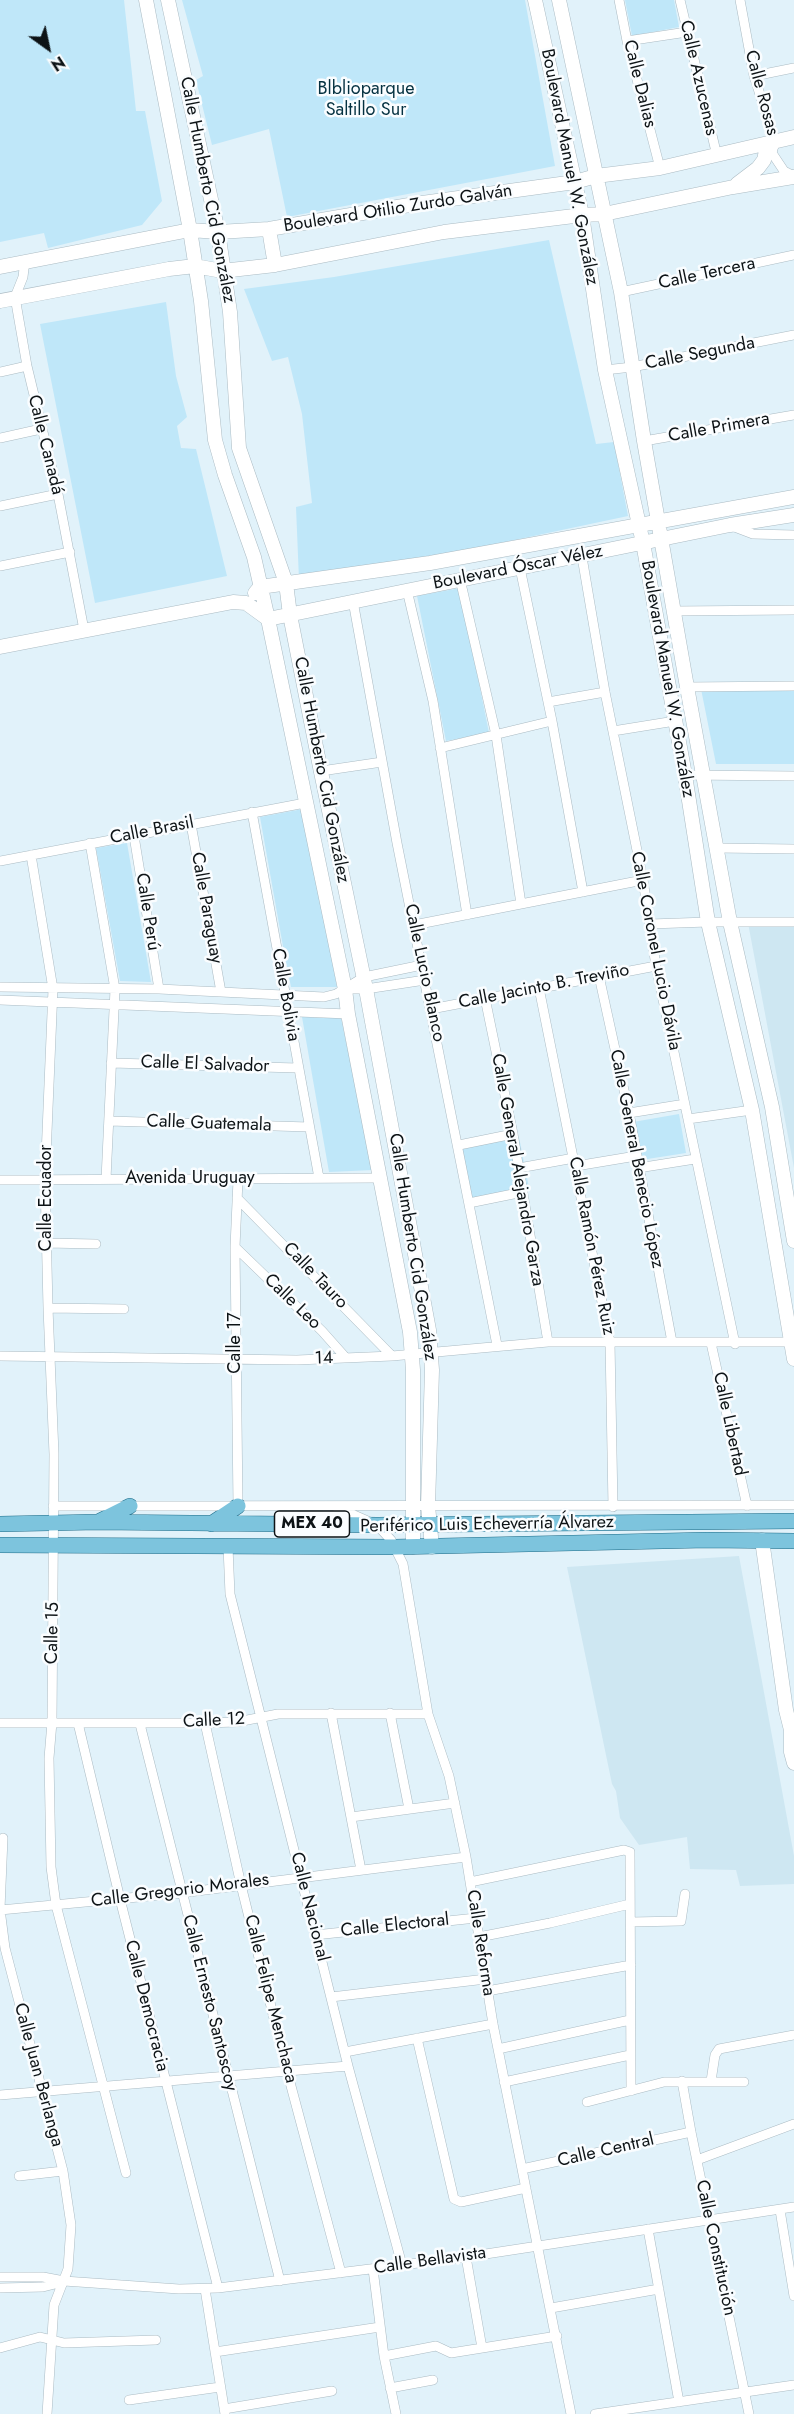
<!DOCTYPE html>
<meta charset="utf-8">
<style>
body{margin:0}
#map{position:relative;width:794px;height:2414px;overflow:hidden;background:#e1f2fa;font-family:Jost,sans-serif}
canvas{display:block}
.north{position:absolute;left:18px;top:18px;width:60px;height:60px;-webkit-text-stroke:4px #fafdff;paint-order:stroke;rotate:147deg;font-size:16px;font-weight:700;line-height:24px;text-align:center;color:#0d1316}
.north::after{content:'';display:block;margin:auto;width:21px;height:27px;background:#0d1316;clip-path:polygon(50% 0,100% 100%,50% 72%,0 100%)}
</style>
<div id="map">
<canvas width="794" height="2414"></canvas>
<div class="north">N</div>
</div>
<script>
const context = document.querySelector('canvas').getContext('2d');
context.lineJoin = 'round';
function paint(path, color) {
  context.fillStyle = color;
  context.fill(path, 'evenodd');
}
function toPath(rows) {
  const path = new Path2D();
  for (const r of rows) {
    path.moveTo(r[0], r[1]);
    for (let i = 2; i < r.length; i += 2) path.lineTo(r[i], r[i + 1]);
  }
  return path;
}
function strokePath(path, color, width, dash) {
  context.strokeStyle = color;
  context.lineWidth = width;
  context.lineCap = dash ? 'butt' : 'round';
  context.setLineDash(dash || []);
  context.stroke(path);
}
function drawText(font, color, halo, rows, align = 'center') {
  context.font = font + ' Jost,sans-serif';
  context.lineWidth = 5;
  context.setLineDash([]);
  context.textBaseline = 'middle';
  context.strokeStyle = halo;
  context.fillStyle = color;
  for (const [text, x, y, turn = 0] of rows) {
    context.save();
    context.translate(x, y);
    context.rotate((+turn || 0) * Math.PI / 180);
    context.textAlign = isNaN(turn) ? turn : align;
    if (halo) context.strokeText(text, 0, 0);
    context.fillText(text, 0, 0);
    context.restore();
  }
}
paint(toPath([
 [748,923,794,924,794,1168],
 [739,1556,794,1856,794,1884,740,1886,736,1870,690,1869,687,1837,639,1845,620,1818,616,1791,612,1784,567,1567]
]), '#cee7f2');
paint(toPath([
 [0,0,124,0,136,111,145,111,162,201,142,225,48,248,44,233,0,242],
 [182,0,525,0,555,166,287,217,269,129,212,145,196,80,203,76],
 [625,0,674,0,679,27,632,36],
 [549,240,596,444,614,442,628,516,491,545,299,580,296,507,312,503,302,414,288,357,272,361,244,289,334,277],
 [166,302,176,376,187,417,177,426,181,448,196,449,227,576,95,603,40,324],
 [460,588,489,733,446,741,417,596],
 [701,689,794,689,794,764,716,764],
 [303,809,329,941,337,987,291,987,284,952,260,817],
 [127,843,151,982,120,981,96,848],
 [302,1017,341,1018,373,1170,329,1172],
 [679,1114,686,1153,641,1160,633,1122],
 [519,1137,529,1188,465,1199,455,1149]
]), '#bfe7f9');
const street = toPath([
 [619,0,627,41,660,168],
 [680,0,717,156],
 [740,0,754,76,775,141,772,153,784,171,794,176],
 [627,41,687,32],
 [754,76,794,68],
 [25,260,23,277,15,297,27,366,58,494,84,630],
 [621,292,794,255],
 [605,370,632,367,794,335],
 [0,372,27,366],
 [0,438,41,429],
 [644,441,794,415],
 [0,506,58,494],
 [732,526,753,534,794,535],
 [582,557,605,692,643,880,656,966,735,1344],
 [0,566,70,552],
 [520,568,552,721,583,892],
 [460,579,496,735,521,904],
 [407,590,433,701,467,915],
 [353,601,397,843,497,1345],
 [673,611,794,610],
 [687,687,794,686],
 [548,702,605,692],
 [613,731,675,721],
 [440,748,552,721],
 [328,770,382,762],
 [685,775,794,776],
 [252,812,319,1178],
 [191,824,221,992],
 [134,836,159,989],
 [90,843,115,989,106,1179],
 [717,848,794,849],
 [31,855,53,989,45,1180,48,1308,54,1454,52,1722,49,1758,51,1867,56,1905,126,2173],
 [0,861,305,803],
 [650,924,708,922,794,922],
 [414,925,643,880],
 [599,976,629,1113,672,1342],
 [0,987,159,989,324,997,336,994,364,977,422,965],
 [539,988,610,1342,613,1507],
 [345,989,366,989,425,980],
 [485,998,513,1134,548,1342],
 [0,1000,348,1014],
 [431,1009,656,966],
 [111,1063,298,1068],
 [629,1113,685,1104],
 [688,1119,752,1110],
 [109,1121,309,1127],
 [459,1145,513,1134],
 [576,1166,636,1156],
 [519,1168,574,1158],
 [638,1168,695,1159],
 [0,1180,379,1178],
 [237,1198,392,1356],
 [469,1203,523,1192],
 [46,1243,96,1244],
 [235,1247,322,1331,346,1358],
 [48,1308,124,1309],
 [711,1343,747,1506],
 [0,1356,297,1360,392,1356,548,1342,794,1342],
 [53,1506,794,1505],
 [238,1506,235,1247,238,1180],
 [336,1507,377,1525,391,1540,403,1564,428,1714,449,1776,466,1857,493,2024,571,2414],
 [228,1547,230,1594,348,2066,402,2265],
 [331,1713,361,1870],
 [390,1713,409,1809],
 [0,1723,205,1723,237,1722,278,1714,428,1714],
 [78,1723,120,1899,218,2288],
 [205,1723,241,1885,287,2071,341,2273],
 [140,1724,280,2281],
 [351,1817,455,1803],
 [3,1838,0,1909,5,1948,63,2171,71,2225,68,2269,54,2305,47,2414],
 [470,1882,624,1850,630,1852,631,2091],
 [0,1910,181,1893,466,1857],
 [631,1922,681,1921,685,1894],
 [315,1935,476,1918],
 [479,1937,550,1923,630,1904],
 [487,1991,631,1965],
 [331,1997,486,1979],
 [417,2038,454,2199,461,2202,526,2188],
 [498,2049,630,2020],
 [345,2052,493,2024],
 [682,2081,691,2132,749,2414],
 [711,2081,715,2055,719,2049,794,2035],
 [504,2082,630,2055],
 [0,2095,348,2066],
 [587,2102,664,2082,744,2082],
 [697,2160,794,2124],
 [522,2169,691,2132],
 [19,2176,63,2171],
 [780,2210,794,2296],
 [648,2229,679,2402],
 [466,2257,482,2348],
 [373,2269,384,2356,396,2414],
 [0,2277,43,2277,64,2281,179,2289,218,2288,466,2257,794,2207],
 [0,2288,43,2287,63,2282],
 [205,2289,225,2414],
 [551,2308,659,2289],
 [0,2348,40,2337,64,2343,156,2340],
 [215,2352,380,2327],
 [384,2356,436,2346,451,2353,557,2336],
 [390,2388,433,2380],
 [129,2400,220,2387],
 [224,2409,332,2391],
 [595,2414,794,2385]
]);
const secondary = toPath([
 [146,0,190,230,201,301,215,440,225,475,254,557,268,619,345,989,348,1014,410,1332,413,1370,413,1547],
 [168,0,218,232,230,312,239,448,286,583,290,615,321,772,366,989,429,1330,432,1370,428,1506,432,1547],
 [535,0,582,215,605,370,643,543,685,775,708,922,752,1110,794,1359],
 [559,0,621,292,644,441,687,687,730,922,772,1107,794,1241],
 [737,184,758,168,764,160,766,151,775,141],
 [269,229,275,265],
 [0,267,190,230,218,232,269,229,415,204,575,182,596,176,660,168,794,137],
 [0,301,169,269,195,266,222,271,275,265,444,232,582,215,604,214,733,187,794,177],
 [255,593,260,587,430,563,794,497],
 [0,647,233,602,246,603,268,619,730,525,794,515],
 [762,1540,786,1710,791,1730,791,1752,794,1763]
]);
const primary = toPath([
 [100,1521,130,1506],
 [0,1524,98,1522,377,1525,794,1521],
 [211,1524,238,1506],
 [0,1545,395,1547,707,1540,794,1541]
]);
strokePath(street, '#abbbc3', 10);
strokePath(secondary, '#abbbc3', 15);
strokePath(primary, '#1e6c88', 16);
strokePath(street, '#fff', 9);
strokePath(secondary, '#fff', 14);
strokePath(primary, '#7dc4dd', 15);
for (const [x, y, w] of [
 [312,1524,75]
]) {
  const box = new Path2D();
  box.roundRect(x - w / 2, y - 13, w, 26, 4.5);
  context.fillStyle = '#fafdff';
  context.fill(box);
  strokePath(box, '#0d1316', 1.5);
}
drawText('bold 16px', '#0d1316', null, [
 ["MEX 40",312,1524]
]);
drawText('18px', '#0d1316', '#fafdff', [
 ["Calle Azucenas",698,78,77],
 ["Calle Dalias",639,84,76],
 ["Calle Rosas",761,93,75],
 ["Boulevard Manuel W. González",569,167,79],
 ["Calle Humberto Cid González",207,190,79],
 ["Boulevard Otilio Zurdo Galván",398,209,-9],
 ["Calle Tercera",707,274,-12],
 ["Calle Segunda",700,354,-11],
 ["Calle Primera",719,428,-10],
 ["Calle Canadá",45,445,76],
 ["Boulevard Óscar Vélez",518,568,-11],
 ["Boulevard Manuel W. González",667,679,80],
 ["Calle Humberto Cid González",321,770,79],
 ["Calle Brasil",152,831,-11],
 ["Calle Paraguay",206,908,80],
 ["Calle Perú",147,912,81],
 ["Calle Coronel Lucio Dávila",655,951,79],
 ["Calle Lucio Blanco",424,973,78],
 ["Calle Jacinto B. Treviño",544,987,-11],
 ["Calle Bolivia",285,995,80],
 ["Calle El Salvador",205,1065,2],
 ["Calle Guatemala",209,1124,2],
 ["Calle General Benecio López",636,1159,79],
 ["Calle General Alejandro Garza",517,1170,80],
 ["Avenida Uruguay",190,1179],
 ["Calle Ecuador",47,1198,-90],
 ["Calle Ramón Pérez Ruiz",591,1246,79],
 ["Calle Humberto Cid González",412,1247,81],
 ["Calle Tauro",315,1276,46],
 ["Calle Leo",292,1302,44],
 ["Calle 17",236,1343,-90],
 ["14",324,1359,-2],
 ["Calle Libertad",729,1424,78],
 ["Periférico Luis Echeverría Álvarez",487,1525,-1],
 ["Calle 15",53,1633,-89],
 ["Calle 12",214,1721,-3],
 ["Calle Gregorio Morales",180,1891,-7],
 ["Calle Nacional",309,1907,76],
 ["Calle Electoral",395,1926,-6],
 ["Calle Reforma",480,1943,81],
 ["Calle Felipe Menchaca",270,1999,76],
 ["Calle Ernesto Santoscoy",209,2003,76],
 ["Calle Democracia",146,2006,76],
 ["Calle Juan Berlanga",38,2075,75],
 ["Calle Central",606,2151,-13],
 ["Calle Constitución",715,2248,78],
 ["Calle Bellavista",430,2261,-8]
]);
drawText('18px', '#043141', '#fafdff', [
 ["Blblioparque",366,90],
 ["Saltillo Sur",366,111]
]);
</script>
